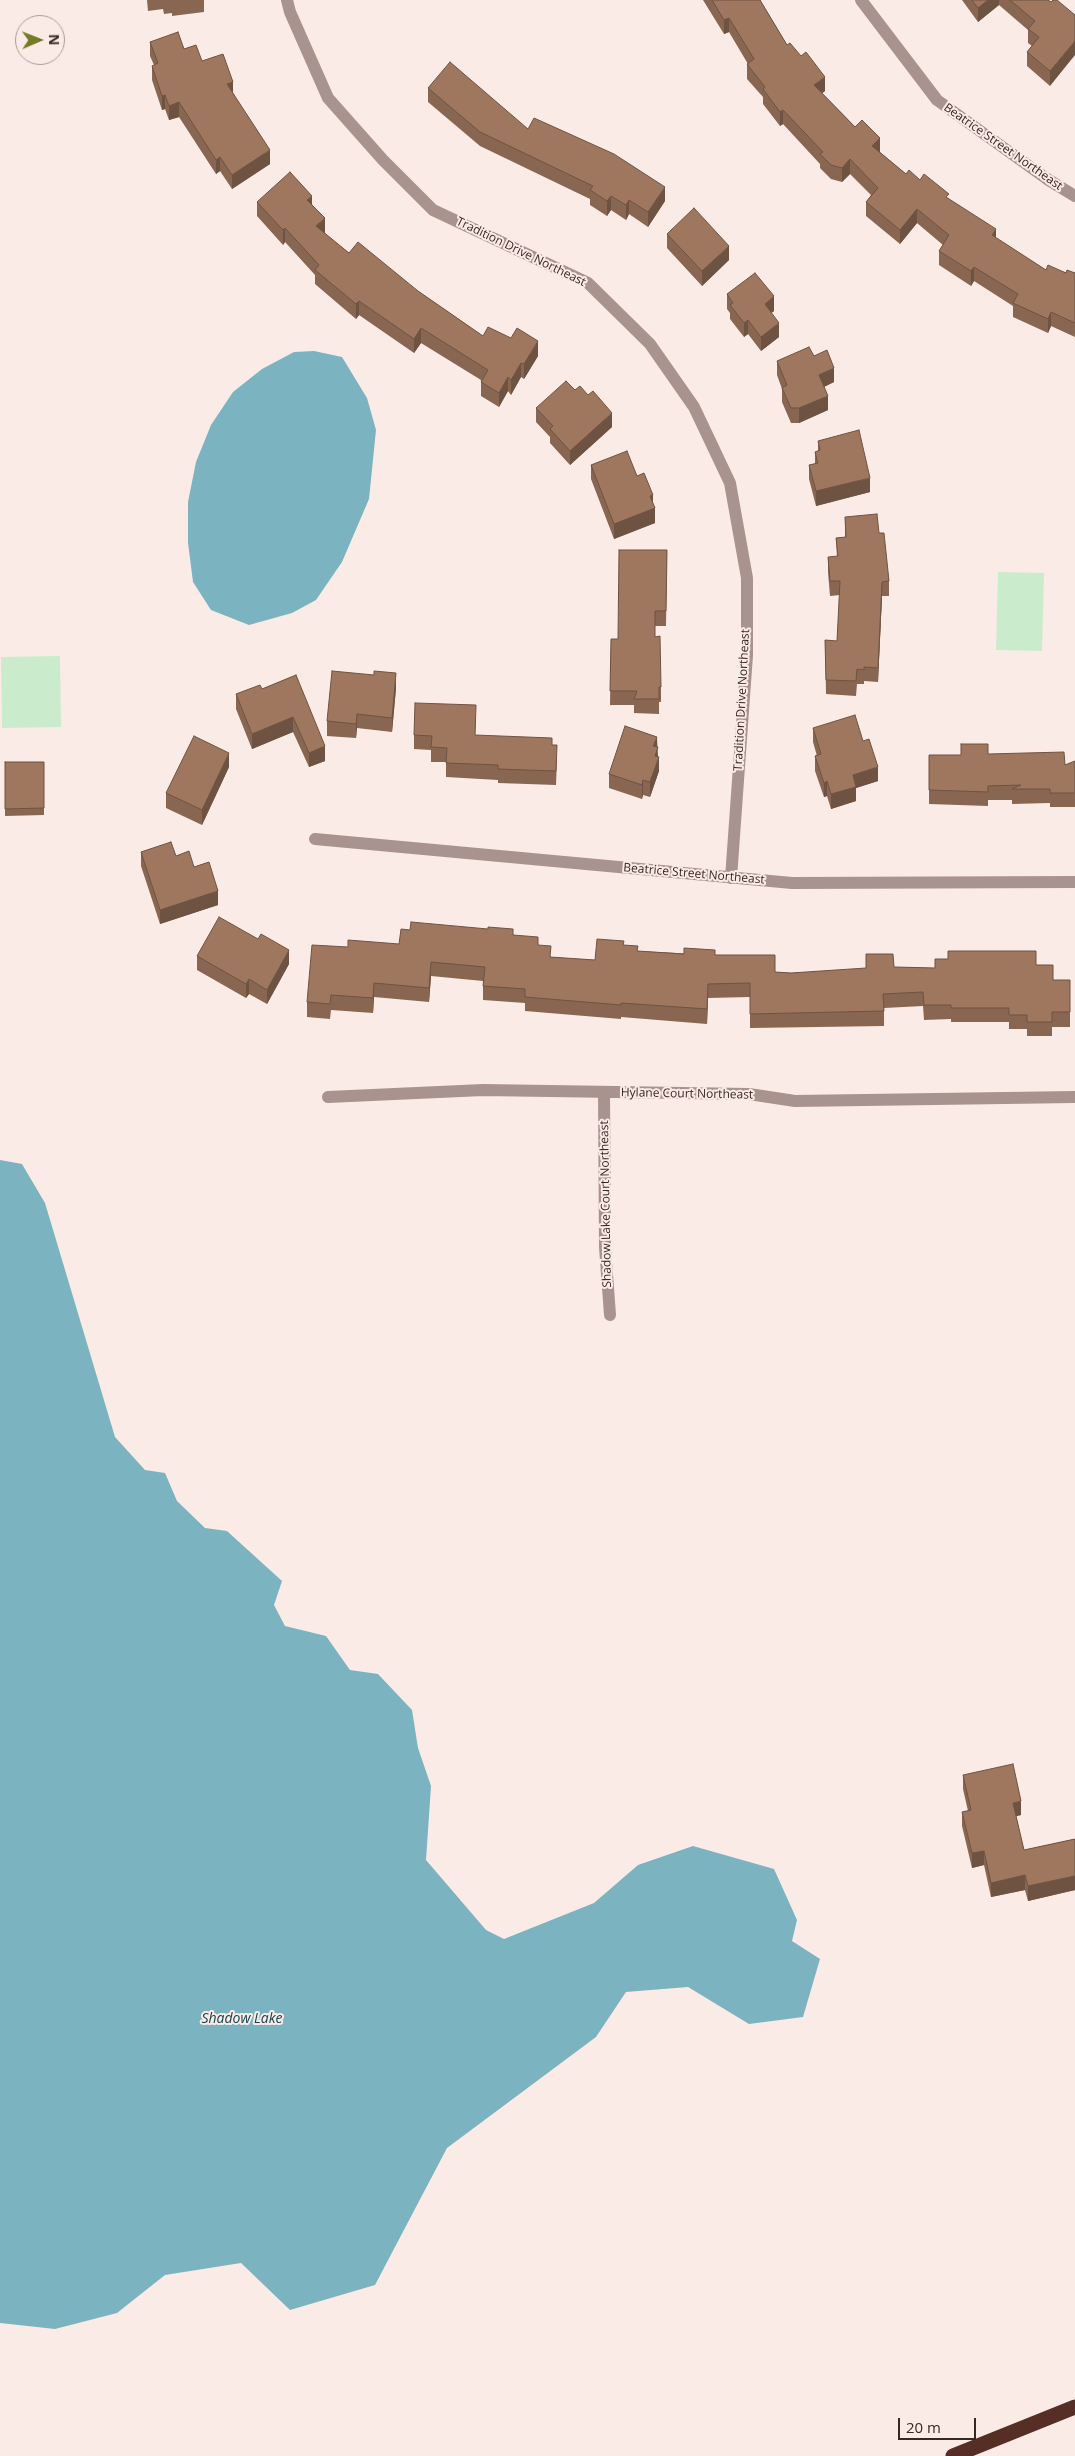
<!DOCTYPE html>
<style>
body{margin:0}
#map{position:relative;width:1075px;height:2456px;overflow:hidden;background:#fbebe6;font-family:"Open Sans",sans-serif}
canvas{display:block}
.north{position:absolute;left:15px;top:15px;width:50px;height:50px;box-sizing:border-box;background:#fbebe6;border:1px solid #ac9d98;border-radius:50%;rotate:89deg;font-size:14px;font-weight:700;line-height:20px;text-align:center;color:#362823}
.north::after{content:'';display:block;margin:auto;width:18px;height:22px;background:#767c26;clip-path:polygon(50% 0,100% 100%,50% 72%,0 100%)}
.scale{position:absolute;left:898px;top:2418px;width:78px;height:22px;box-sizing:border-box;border:2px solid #362823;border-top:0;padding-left:6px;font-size:15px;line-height:18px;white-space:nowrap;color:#362823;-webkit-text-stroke:4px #fbebe6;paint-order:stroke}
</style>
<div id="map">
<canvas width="1075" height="2456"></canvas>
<div class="north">N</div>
<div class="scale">20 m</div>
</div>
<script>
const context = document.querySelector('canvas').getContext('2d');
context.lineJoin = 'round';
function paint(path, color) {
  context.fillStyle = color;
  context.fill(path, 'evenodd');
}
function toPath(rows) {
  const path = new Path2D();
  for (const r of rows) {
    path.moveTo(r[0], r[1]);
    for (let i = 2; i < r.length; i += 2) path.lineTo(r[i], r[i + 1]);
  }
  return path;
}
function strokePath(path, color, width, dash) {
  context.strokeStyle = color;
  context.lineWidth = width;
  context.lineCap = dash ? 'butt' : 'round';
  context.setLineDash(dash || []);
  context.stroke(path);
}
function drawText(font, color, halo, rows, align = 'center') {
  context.font = font + ' "Open Sans",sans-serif';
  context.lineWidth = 4;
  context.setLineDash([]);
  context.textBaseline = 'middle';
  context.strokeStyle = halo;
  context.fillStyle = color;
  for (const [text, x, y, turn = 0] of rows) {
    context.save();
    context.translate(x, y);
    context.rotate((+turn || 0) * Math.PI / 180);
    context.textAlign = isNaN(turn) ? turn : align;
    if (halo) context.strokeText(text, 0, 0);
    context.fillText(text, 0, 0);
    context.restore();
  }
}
paint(toPath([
 [998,572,1044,573,1042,651,996,650],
 [60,656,61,727,2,728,1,657]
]), '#caeccc');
paint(toPath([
 [314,351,342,357,367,398,376,430,369,499,342,562,316,600,292,613,249,625,211,610,193,582,188,543,188,502,196,462,211,425,233,392,262,369,294,352],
 [0,1160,22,1164,45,1203,115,1437,145,1470,165,1473,177,1501,205,1528,227,1531,282,1581,274,1605,285,1626,326,1636,350,1670,378,1674,412,1710,418,1748,431,1786,426,1860,486,1930,504,1939,594,1903,638,1865,693,1846,774,1869,797,1920,792,1941,820,1959,803,2017,749,2024,688,1987,626,1992,596,2037,447,2148,375,2285,290,2310,241,2263,165,2275,117,2313,55,2329,0,2323]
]), '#7bb3c0');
strokePath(toPath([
 [287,0,290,12,328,98,383,160,433,210,588,283,650,344,694,407,730,483,747,578,747,655,731,878],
 [861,0,937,100,1047,179,1075,196],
 [315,839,792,883,1075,882],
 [604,1092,605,1247,610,1315],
 [328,1097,483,1090,749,1094,795,1101,1075,1097]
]), '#a9938e', 12);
strokePath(toPath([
 [953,2456,1075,2407]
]), '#562e26', 15);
paint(toPath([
 [147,0,204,0,204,12,172,16,172,13,164,14,163,9,148,11],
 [703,0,760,0,787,45,825,91,822,93,880,152,906,174,920,180,949,199,996,238,1046,270,1075,273,1075,337,1051,326,1048,333,1013,317,1013,306,974,281,971,286,939,265,939,251,943,245,917,223,900,244,866,216,866,202,871,195,850,174,842,182,831,179,820,168,820,164,783,124,780,126,763,104,763,97,747,79,747,64,748,64,729,32,724,34],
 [962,0,1048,0,1051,2,1050,86,1027,66,1027,52,1032,46,1028,43,1028,30,999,5,978,22],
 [150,42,184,49,202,61,233,93,270,164,232,189,220,171,216,174,179,117,169,120,165,109,162,110,152,80,152,66,154,65,150,56],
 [428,88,528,129,665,201,648,227,629,214,626,220,611,210,607,216,590,205,590,199,480,146,428,102],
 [257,202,312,204,324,233,349,253,418,291,483,336,538,356,524,379,521,377,511,395,508,391,499,407,481,396,481,380,421,343,414,353,359,315,356,319,315,284,315,275,285,242,283,245,257,216],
 [667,234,729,260,702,286,667,248],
 [727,294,774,311,771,313,779,337,761,351,748,334,744,337,730,319,730,313,727,309],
 [814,356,834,382,824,387,828,410,799,423,791,423,782,402,782,389,777,375,777,361],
 [575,390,612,427,570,465,550,443,550,437,536,422,536,408],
 [818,441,870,492,816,506,809,479,809,465,815,464,815,452,818,451],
 [591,465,637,476,653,503,655,523,614,539,591,479],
 [845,517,879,533,889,581,889,596,882,596,878,682,864,681,864,684,857,684,856,696,826,694,825,640,837,641,840,595,830,596,828,572,828,557,837,557,836,538,845,537],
 [667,550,666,626,655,626,655,637,661,687,661,702,659,702,659,714,634,713,634,705,610,705,611,639,618,639],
 [296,675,325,761,309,767,293,732,252,749,236,709,236,694,262,689],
 [374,675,396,688,392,732,357,728,356,738,327,736,327,721],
 [476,720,475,735,552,745,557,759,556,785,498,783,498,780,446,777,446,762,431,762,431,750,414,749,414,735],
 [813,728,863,741,878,781,856,788,856,801,831,809,827,796,824,797,815,771,815,756,817,756,813,742],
 [657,747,659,771,650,797,643,795,642,799,609,788,609,774],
 [988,754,1065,765,1075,761,1075,807,1050,807,1050,803,1012,804,1012,800,988,800,988,806,929,804,929,755,961,755],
 [5,762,44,762,44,815,5,816],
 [229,767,202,825,166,808,166,793],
 [141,852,176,856,194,867,218,905,160,924,141,866],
 [488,929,513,935,538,945,551,957,595,960,624,945,638,951,715,955,775,972,791,973,894,967,935,968,1036,965,1053,980,1070,980,1070,1027,1052,1027,1052,1036,1027,1036,1027,1029,1009,1029,1009,1022,951,1022,951,1019,924,1020,923,1006,884,1008,884,1026,750,1028,750,997,708,998,707,1024,621,1017,621,1019,525,1011,525,1003,483,1000,483,981,431,976,429,1002,374,997,373,1013,331,1010,330,1019,307,1017,307,1002,348,947,399,944,410,930],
 [258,939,289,964,267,1004,249,994,246,998,197,970,197,956],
 [963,1775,1021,1815,1016,1816,1024,1850,1075,1839,1075,1890,1028,1901,1025,1890,991,1897,984,1865,972,1868,962,1826,962,1812,968,1811,963,1789]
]), '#886651');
paint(toPath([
 [988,0,999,0,999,5,978,22,978,8],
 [729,18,729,32,724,34,724,20],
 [1075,41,1075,55,1050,86,1050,71],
 [825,77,825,91,814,100,814,85],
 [233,82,233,96,227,84],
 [165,95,165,109,162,110,162,96],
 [179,102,179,117,169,120,169,106],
 [783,110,783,124,780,126,780,112],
 [880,138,880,153,872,146],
 [270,150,270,164,232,189,232,175],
 [220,157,220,171,216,174,216,160],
 [850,159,850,174,842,182,842,168],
 [665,187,665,201,648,227,648,212],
 [312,196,312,210,307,200],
 [611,196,611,210,607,216,607,201],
 [629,200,629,214,626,220,626,205],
 [917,209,917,223,900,244,900,230],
 [325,218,325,233,316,240,316,226],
 [285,228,285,242,283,245,283,230],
 [996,229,996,243,992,235],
 [729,246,729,260,702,286,702,271],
 [974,267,974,281,971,286,971,271],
 [774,296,774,311,765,318,765,304],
 [359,301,359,315,356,319,356,304],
 [1051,312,1051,326,1048,333,1048,319],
 [748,320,748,334,744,337,744,323],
 [779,323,779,337,761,351,761,337],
 [421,328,421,343,414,353,414,339],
 [538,341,538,356,524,379,524,364],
 [521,363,521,377,511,395,511,380],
 [834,368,834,382,819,389,819,375],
 [508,377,508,391,499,407,499,393],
 [828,396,828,410,799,423,799,408],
 [612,413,612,427,570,465,570,451],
 [870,478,870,492,816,506,816,491],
 [653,495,653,509,655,508,655,523,614,539,614,524,650,496],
 [882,582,882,596,878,682,878,668],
 [396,673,396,688,392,732,392,718],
 [357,714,357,728,356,738,356,724],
 [293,717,293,732,252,749,252,734],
 [657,737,658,760,659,757,659,771,650,797,650,782,653,746],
 [325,746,325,761,309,767,309,753],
 [229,753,229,767,202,825,202,810],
 [878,767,878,781,856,788,856,801,831,809,831,794,853,775],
 [643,780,643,795,642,799,642,785],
 [827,781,827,796,824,797,824,783],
 [218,891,218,905,160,924,160,910],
 [289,950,289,964,267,1004,267,990],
 [431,962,431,976,429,1002,429,988],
 [249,979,249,994,246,998,246,984],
 [374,983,374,997,373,1013,373,998],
 [708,984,708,998,707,1024,707,1009],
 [1021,1801,1021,1815,1013,1817,1013,1803],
 [984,1851,984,1865,972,1868,972,1853],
 [1025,1875,1025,1890,991,1897,991,1883],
 [1075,1876,1075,1890,1028,1901,1028,1886]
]), '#6f5342');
const building = toPath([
 [712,0,760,0,787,45,790,43,801,56,806,52,825,77,814,85,855,127,862,120,880,138,872,146,906,174,909,170,920,180,924,174,949,194,946,197,996,229,992,235,1046,270,1048,265,1066,273,1067,270,1075,273,1075,323,1051,312,1048,319,1013,303,1018,294,974,267,971,271,939,251,949,235,917,209,900,230,866,202,878,188,850,159,842,168,831,165,820,154,823,152,783,110,780,112,763,89,765,87,747,64,754,59,729,18,724,20,712,0],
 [972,0,988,0,978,8,972,0],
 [1010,0,1048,0,1051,2,1053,0,1057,0,1075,15,1075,41,1050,71,1027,52,1039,37,1028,29,1035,21,1010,0],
 [178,32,184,49,196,45,202,61,223,54,233,82,227,84,270,150,232,175,220,157,216,160,179,102,169,106,165,95,162,96,152,66,158,63,150,42,178,32],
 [450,62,528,129,534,118,614,154,665,187,648,212,629,200,626,205,611,196,607,201,590,190,593,186,480,132,428,88,450,62],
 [290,172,312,196,307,200,325,218,316,226,349,253,358,242,418,291,483,336,488,327,511,338,517,328,538,341,524,364,521,363,511,380,508,377,499,393,481,382,488,370,421,328,414,339,359,301,356,304,315,270,319,265,285,228,283,230,257,202,290,172],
 [694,208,729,246,702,271,667,234,694,208],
 [755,273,774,296,765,304,779,323,761,337,748,320,744,323,730,305,733,303,727,294,755,273],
 [809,347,814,356,827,350,834,368,819,375,828,396,799,408,791,408,782,388,787,385,777,361,809,347],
 [566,381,575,390,580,386,588,395,593,391,612,413,570,451,550,429,553,426,536,408,566,381],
 [859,430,870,478,816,491,809,465,818,463,815,452,820,450,818,441,859,430],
 [627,451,637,476,644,473,653,495,650,496,655,508,614,524,591,465,627,451],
 [877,514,879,533,884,533,889,581,882,582,878,668,864,667,864,670,857,669,856,681,826,680,825,640,837,641,840,581,830,581,828,557,838,556,836,538,846,537,845,517,877,514],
 [619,550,667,550,666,611,655,611,655,637,660,636,661,687,659,687,659,699,634,699,637,691,610,691,611,639,618,639,619,550],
 [332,671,374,675,374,671,396,673,392,718,357,714,356,724,327,721,332,671],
 [296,675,325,746,309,753,293,717,252,734,236,694,260,685,262,689,296,675],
 [415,703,476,705,475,735,552,738,552,745,557,745,556,771,498,769,498,765,446,763,447,748,431,747,432,736,414,735,415,703],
 [855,715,863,741,869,739,878,767,853,775,856,787,831,794,827,781,824,783,815,756,821,754,813,728,855,715],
 [625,726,657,737,653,746,658,747,655,756,659,757,650,782,643,780,642,785,609,774,625,726],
 [194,736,229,753,202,810,166,793,194,736],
 [961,744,988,744,988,754,1064,752,1065,765,1075,761,1075,793,1050,793,1050,789,1012,789,1021,785,988,786,988,792,929,790,929,755,961,755,961,744],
 [5,762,44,762,44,808,5,809,5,762],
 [171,842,176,856,189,851,194,867,209,862,218,891,160,910,141,852,171,842],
 [219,917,258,939,261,934,289,950,267,990,249,979,246,984,197,956,219,917],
 [411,922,488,929,488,927,513,929,513,935,538,937,538,945,551,946,550,957,595,960,597,939,624,941,623,945,638,946,637,951,684,954,684,948,715,950,715,955,775,955,775,972,791,973,866,968,866,954,893,954,894,967,935,968,935,959,948,959,948,951,1036,951,1036,965,1053,965,1053,980,1070,980,1070,1012,1052,1012,1052,1022,1027,1022,1027,1015,1009,1015,1009,1008,951,1008,951,1005,924,1005,923,992,883,994,884,1011,750,1014,750,983,708,984,707,1009,621,1003,621,1005,525,997,525,989,483,986,485,967,431,962,429,988,374,983,373,998,331,995,330,1004,307,1002,312,945,348,947,348,940,399,944,401,929,410,930,411,922],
 [1013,1764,1021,1801,1013,1803,1024,1850,1075,1839,1075,1876,1028,1886,1025,1875,991,1883,984,1851,972,1853,962,1812,971,1810,963,1775,1013,1764]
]);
paint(building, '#9e775e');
strokePath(building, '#6f5342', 1);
drawText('12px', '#362823', '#fbebe6', [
 ["Beatrice Street Northeast",1003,147,35],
 ["Tradition Drive Northeast",521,252,26],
 ["Tradition Drive Northeast",742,700,-87],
 ["Beatrice Street Northeast",694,874,5],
 ["Hylane Court Northeast",687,1094,1],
 ["Shadow Lake Court Northeast",606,1204,-91]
]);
drawText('italic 14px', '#10444e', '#fbebe6', [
 ["Shadow Lake",242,2019]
]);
</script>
